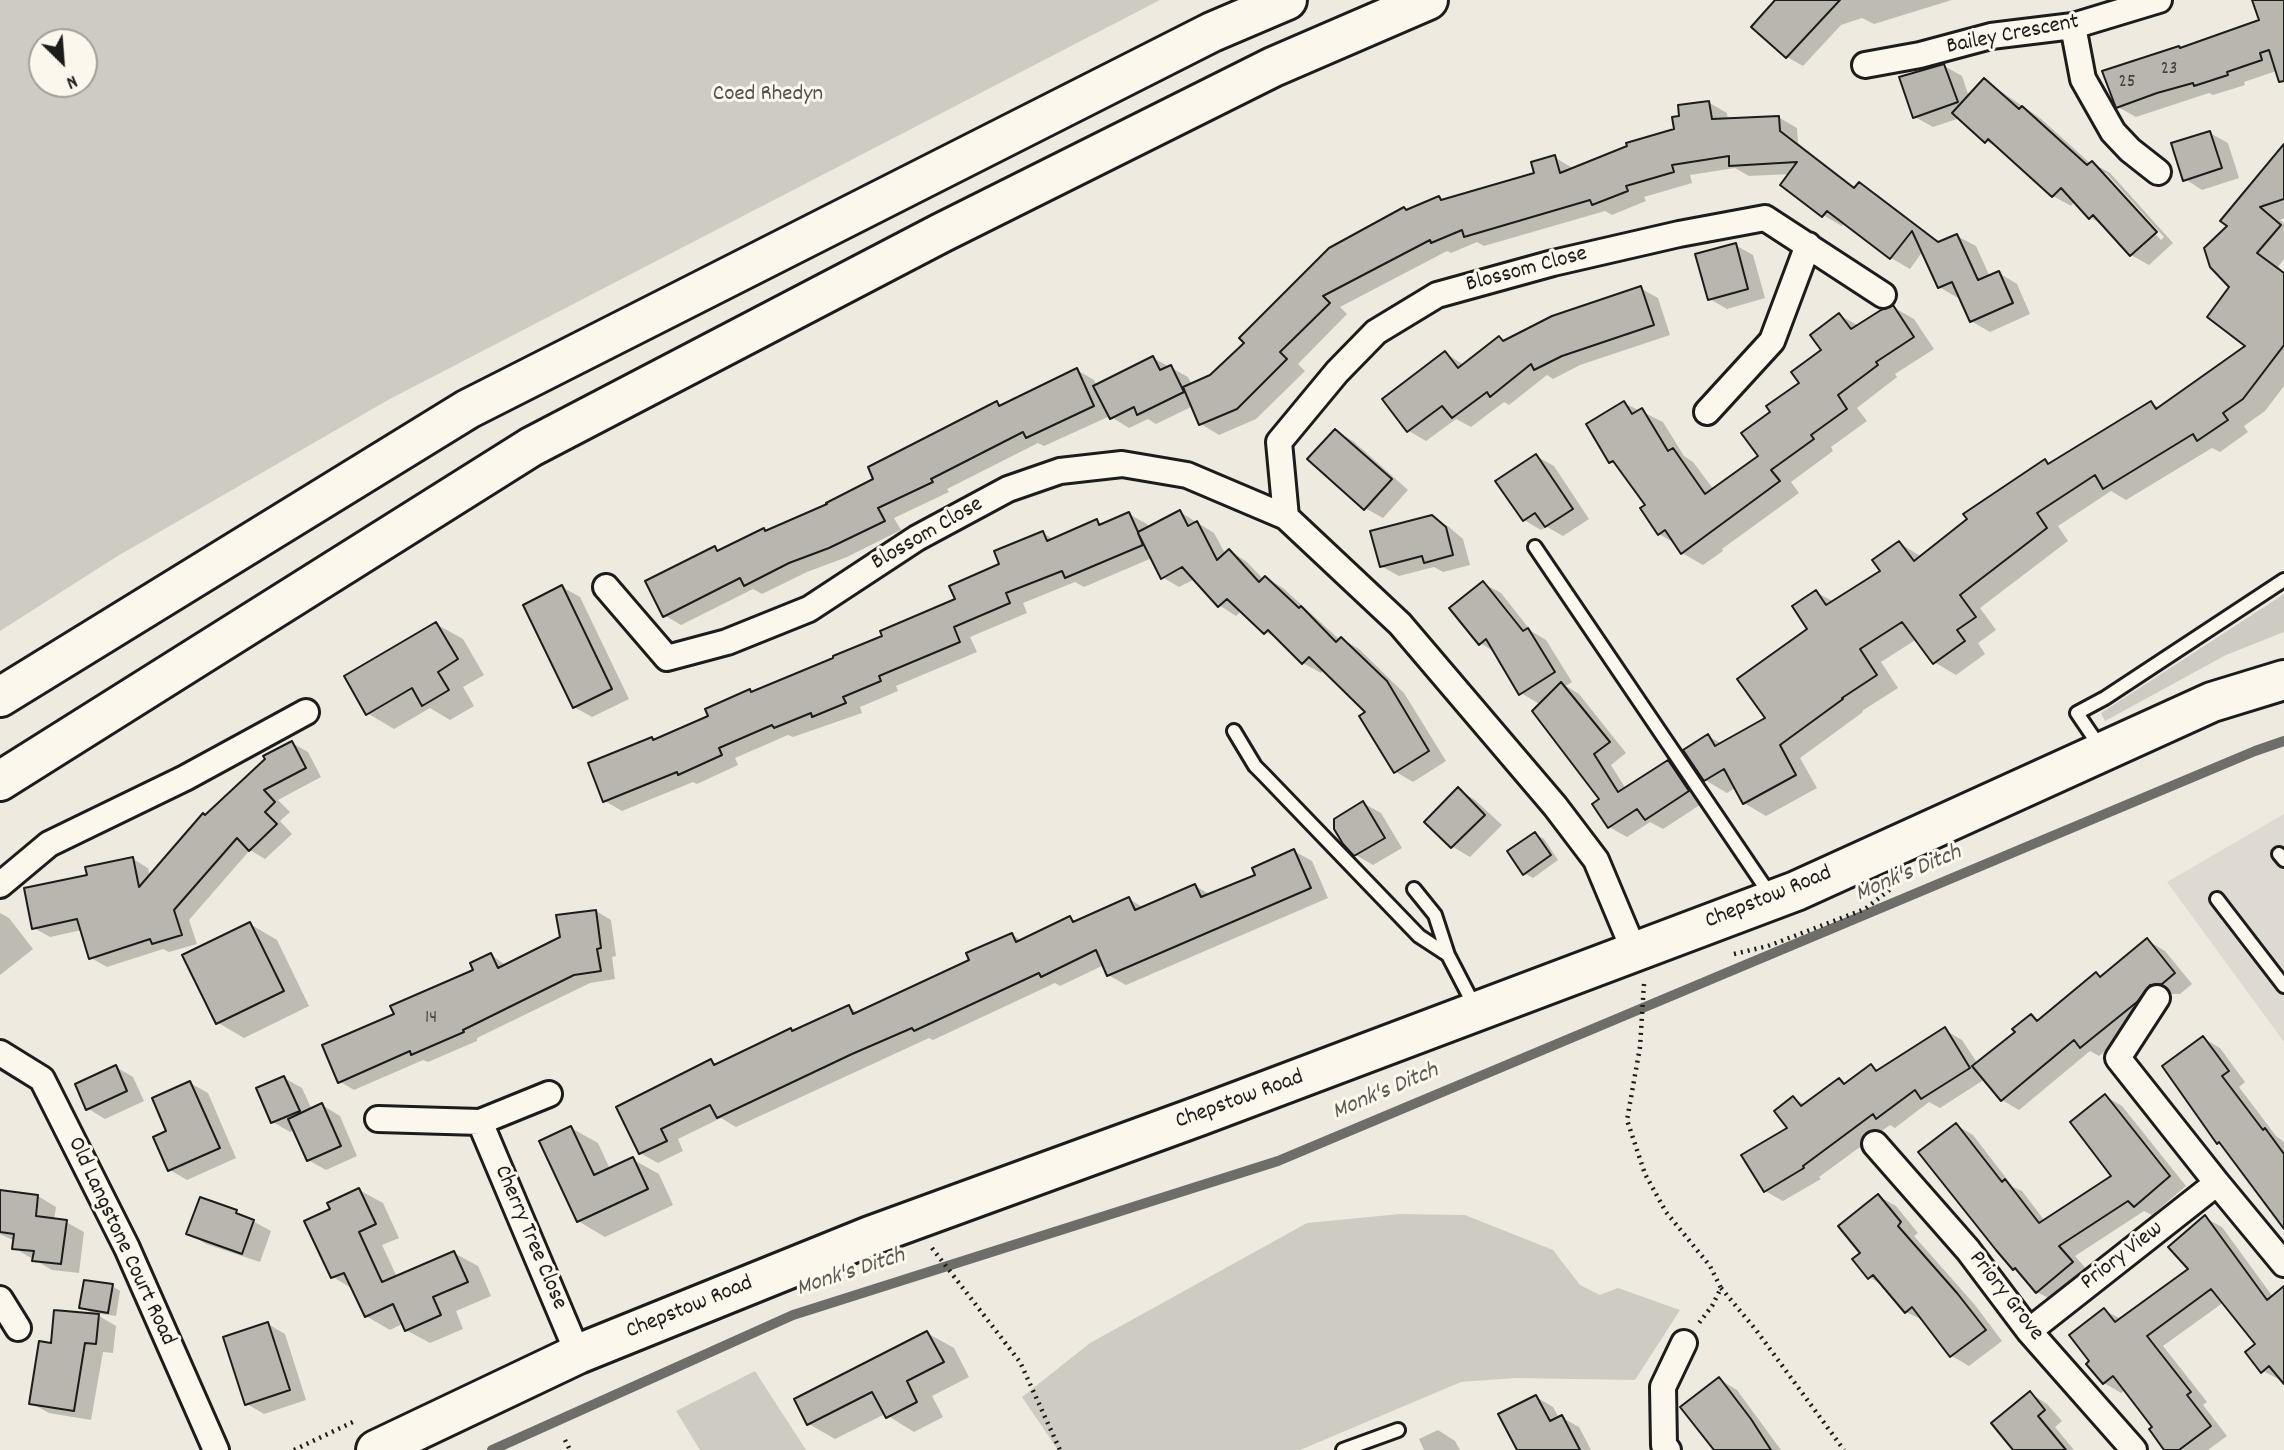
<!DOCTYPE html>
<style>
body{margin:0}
#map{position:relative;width:2284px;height:1450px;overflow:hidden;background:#eeeadf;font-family:Dekko,sans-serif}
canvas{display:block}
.north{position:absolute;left:28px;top:28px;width:70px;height:70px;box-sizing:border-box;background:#fbf7ec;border:2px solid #a29f99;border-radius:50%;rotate:155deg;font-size:19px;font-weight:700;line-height:28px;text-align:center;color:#1c1c1c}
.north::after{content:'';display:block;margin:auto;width:24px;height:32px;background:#1c1c1c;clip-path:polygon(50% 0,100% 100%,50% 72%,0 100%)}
</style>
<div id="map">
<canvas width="2284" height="1450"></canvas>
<div class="north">N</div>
</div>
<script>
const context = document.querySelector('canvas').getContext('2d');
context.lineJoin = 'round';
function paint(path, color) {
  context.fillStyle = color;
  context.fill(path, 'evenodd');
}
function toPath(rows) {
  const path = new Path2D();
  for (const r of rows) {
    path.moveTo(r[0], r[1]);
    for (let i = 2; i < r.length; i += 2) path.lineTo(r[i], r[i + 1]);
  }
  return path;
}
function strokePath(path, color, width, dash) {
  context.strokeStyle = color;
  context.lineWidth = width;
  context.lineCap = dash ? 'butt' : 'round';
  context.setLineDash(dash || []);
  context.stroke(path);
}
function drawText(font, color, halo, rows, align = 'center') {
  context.font = font + ' Dekko,sans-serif';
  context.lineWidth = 6;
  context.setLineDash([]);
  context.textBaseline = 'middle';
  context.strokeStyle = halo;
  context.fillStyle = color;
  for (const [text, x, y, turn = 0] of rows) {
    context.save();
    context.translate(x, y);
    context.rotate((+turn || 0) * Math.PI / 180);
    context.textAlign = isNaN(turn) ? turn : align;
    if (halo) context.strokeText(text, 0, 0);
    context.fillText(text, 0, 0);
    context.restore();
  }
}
paint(toPath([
 [2284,814,2284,1042,2167,882]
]), '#dedad1');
paint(toPath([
 [0,0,1160,0,388,400,116,557,0,631],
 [42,42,84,42,84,84,42,84],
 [2284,594,2284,632,2226,655,2105,721,2101,713],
 [1400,1214,1465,1215,1553,1250,1580,1285,1600,1295,1618,1288,1680,1310,1635,1380,1515,1378,1461,1382,1300,1450,1058,1450,1022,1397,1090,1343,1307,1223],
 [755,1371,806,1450,700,1450,676,1411]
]), '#ceccc2');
paint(toPath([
 [1778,0,1952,0,1874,24,1862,18,1841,25,1803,66,1787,57],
 [2267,0,2284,0,2284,60,2279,70,2244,82,2245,85,2213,95,2209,93,2136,117,2118,107,2182,49,2261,21],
 [1944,66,1962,76,1969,97,1984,80,2040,118,2091,164,2092,163,2110,173,2173,243,2149,265,2131,255,2104,226,2090,217,2075,201,2071,206,2053,196,2004,151,1986,141,1960,118,1933,127,1915,117],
 [2101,173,2106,173,2164,237,2161,240],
 [1708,102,1727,113,1728,120,1778,117,1797,128,1798,143,1856,188,1860,184,1878,195,1941,243,1957,236,1976,246,1990,277,1999,273,2017,284,2030,314,1990,332,1971,321,1960,297,1958,298,1939,287,1923,251,1910,269,1891,258,1844,222,1842,226,1823,215,1791,174,1749,176,1735,168,1690,175,1692,183,1644,197,1646,201,1612,215,1605,211,1484,246,1477,242,1451,253,1447,251,1340,307,1347,314,1298,364,1305,371,1256,419,1219,435,1201,424,1193,406,1156,424,1148,419,1129,428,1110,416,1044,446,1038,443,947,489,949,492,894,518,901,530,847,557,807,572,762,594,753,589,681,625,664,615,715,548,720,552,764,530,767,532,829,505,876,480,997,403,1003,406,1077,370,1094,380,1097,386,1153,358,1188,377,1192,385,1211,377,1404,209,1408,211,1439,198,1444,201,1536,174,1554,157,1574,169,1676,130],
 [2210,133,2228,143,2239,178,2202,190,2185,179],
 [2284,159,2284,218,2280,220,2284,223,2284,259,2278,267,2284,272,2284,386,2265,411,2244,426,2248,432,2220,452,2212,448,2126,500,2111,491,2058,526,2068,541,1980,608,1996,630,1978,643,1985,654,1956,675,1934,662,1917,639,1881,662,1898,688,1862,711,1863,712,1800,758,1817,788,1766,816,1744,803,1736,787,1727,793,1705,780,1708,736,1722,744,1767,719,1809,630,1816,592,1834,602,1882,571,1899,543,1922,557,2045,461,2051,464,2151,403,2160,408,2248,346,2232,286,2229,226],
 [1735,245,1753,255,1765,298,1727,309,1710,299],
 [1640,288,1658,298,1670,335,1580,365,1553,379,1547,375,1509,405,1504,402,1471,427,1456,419,1426,441,1409,431,1384,399,1445,353,1464,365,1499,338,1505,341],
 [1893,307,1914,319,1934,349,1895,374,1897,377,1857,408,1867,421,1831,447,1833,451,1791,482,1799,493,1722,549,1723,551,1703,565,1682,553,1676,544,1659,534,1643,509,1648,506,1620,467,1611,462,1624,403,1663,422,1684,456,1693,462,1714,490,1760,456,1772,412,1801,383,1824,350,1839,315,1859,326],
 [1335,431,1353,441,1408,490,1383,518,1365,508],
 [1536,456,1554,466,1589,519,1563,536,1547,527,1541,530,1524,520],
 [1180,512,1214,533,1226,555,1230,551,1247,562,1264,580,1266,578,1283,588,1340,640,1342,639,1359,649,1404,693,1446,761,1413,782,1396,772,1368,712,1324,669,1321,673,1303,663,1284,643,1266,632,1242,610,1236,616,1219,605,1195,579,1179,587,1162,577,1152,558,1084,587,1075,582,1023,603,1027,613,970,637,977,652,896,686,898,691,860,707,862,713,793,737,788,735,735,758,738,765,697,784,693,782,622,811,605,801,652,739,656,741,711,717,753,693,884,636,957,600,1043,533,1054,540,1097,521,1104,525,1129,514,1147,524,1149,529],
 [1137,539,1146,544,1146,548,1135,542],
 [1431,517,1449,527,1463,539,1470,565,1443,572,1434,567,1399,576,1381,566],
 [1483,583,1501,593,1531,631,1546,640,1572,682,1566,686,1579,694,1626,753,1611,765,1626,789,1668,762,1686,772,1706,801,1663,829,1650,822,1627,837,1609,827,1601,799,1541,705,1521,693,1495,652,1480,643],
 [562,587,580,597,629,699,592,717,574,707],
 [436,624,463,639,484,675,463,687,474,706,450,720,430,708,394,729,367,713],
 [292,743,308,752,321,777,278,800,290,812,280,821,292,834,265,859,250,850,189,920,197,944,169,952,163,949,107,967,91,958,82,930,50,937,34,928,89,876,133,859,148,868,150,877,206,817],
 [1458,789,1475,800,1502,825,1470,857,1453,847,1426,822],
 [1363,803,1381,813,1402,848,1373,865,1356,855,1335,829],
 [1535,834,1544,839,1558,860,1533,878,1524,873],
 [1294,851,1312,861,1328,898,1126,985,1108,975,1104,965,1060,986,1055,983,933,1040,929,1038,736,1127,721,1118,678,1139,683,1151,658,1163,640,1153,711,1061,718,1065,849,1007,859,1013,972,961,1012,935,1023,941,1070,918,1077,922,1129,899,1144,908,1195,886,1211,895,1257,876],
 [596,911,611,920,616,956,612,957,615,979,590,983,477,1038,477,1041,428,1062,423,1060,354,1090,339,1081,396,1015,476,971,491,955,507,966,561,938],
 [0,913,9,918,33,949,0,975],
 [250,924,277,940,309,1006,244,1038,217,1022],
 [2147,940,2165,951,2192,984,2180,994,2168,994,2155,1011,2099,1056,2090,1051,2019,1110,2002,1100,1985,1079,1940,1108,1929,1102,1895,1128,1890,1125,1819,1177,1821,1179,1783,1201,1765,1191,1789,1129,1794,1098,1805,1105,1840,1080,1847,1084,1871,1066,1880,1071,1945,1030,1962,1040,1978,1064,2017,1032,2031,1016,2040,1021,2096,974,2102,977],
 [2203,1038,2220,1048,2245,1082,2239,1087,2276,1136,2284,1142,2284,1226,2224,1146,2218,1143],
 [116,1067,133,1077,144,1101,105,1119,87,1108],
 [284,1078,302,1088,312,1110,322,1105,340,1116,357,1156,326,1170,308,1160,295,1130,290,1132,273,1122],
 [190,1083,208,1093,236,1158,187,1180,170,1170,168,1132],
 [2105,1096,2122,1106,2186,1186,2152,1215,2144,1211,2075,1256,2089,1272,2054,1301,2037,1292,2021,1272,2014,1269,1921,1152,1956,1125,1973,1135,2013,1187,2022,1191,2045,1221,2113,1176],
 [571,1128,598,1143,610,1169,632,1159,659,1174,673,1205,605,1237,578,1221],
 [359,1190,383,1203,399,1238,382,1245,397,1277,454,1253,478,1266,491,1296,456,1311,463,1329,430,1343,406,1330,404,1323,390,1330,366,1316,353,1289,333,1277,332,1209],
 [0,1192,38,1196,56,1207,54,1220,66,1222,84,1232,79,1273,52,1270,14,1248,15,1241,0,1234],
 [1878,1196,1896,1206,1918,1233,1914,1236,1975,1305,2002,1341,1969,1366,1952,1356,1925,1321,1906,1312,1884,1286,1869,1277,1862,1254],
 [236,1212,271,1231,260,1262,206,1244,188,1233],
 [2205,1218,2222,1227,2273,1297,2284,1298,2284,1382,2263,1371,2257,1345,2224,1302,2163,1346,2207,1402,2203,1405,2227,1436,2208,1450,2167,1450,2155,1427,2125,1390,2121,1393,2104,1383,2104,1310,2121,1319,2190,1269],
 [112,1286,120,1291,116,1316,94,1313,116,1326,113,1353,103,1352,91,1420,49,1413,31,1403,53,1345,95,1315,81,1307],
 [268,1324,285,1334,306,1400,264,1414,247,1404],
 [927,1333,954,1348,969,1377,932,1396,943,1417,914,1432,885,1414,835,1439,809,1424],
 [1719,1379,1737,1390,1781,1450,1716,1450],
 [2030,1393,2047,1404,2062,1421,2055,1427,2074,1450,2016,1450],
 [1536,1397,1553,1407,1559,1418,1561,1417,1579,1427,1591,1450,1519,1450],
 [1438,1430,1455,1441,1460,1450,1424,1450,1419,1439]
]), '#0003');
strokePath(toPath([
 [492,1450,793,1315,1278,1161,2255,751,2284,741]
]), '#6f6d69', 10);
const building = toPath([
 [1775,0,1840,0,1786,58,1751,27,1775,0],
 [2252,0,2284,0,2284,81,2279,82,2269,50,2260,53,2262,60,2227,72,2228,75,2194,86,2193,83,2157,93,2116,108,2102,71,2179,46,2180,48,2259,20,2252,0],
 [1944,64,1958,102,1913,118,1899,77,1944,64],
 [1984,78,2019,109,2022,106,2087,165,2092,161,2157,232,2130,256,2093,215,2089,219,2061,188,2052,197,1988,139,1985,143,1952,113,1984,78],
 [1709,101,1712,119,1779,116,1780,131,1854,188,1859,182,1938,242,1957,234,1978,280,1999,271,2013,303,1970,322,1952,282,1938,288,1912,231,1890,259,1827,211,1822,217,1780,185,1797,162,1729,166,1729,156,1672,165,1674,172,1626,186,1628,191,1592,205,1590,200,1464,237,1462,230,1431,243,1430,240,1323,296,1330,303,1280,352,1287,359,1237,409,1199,425,1183,387,1210,375,1244,343,1239,338,1329,248,1404,207,1406,210,1439,196,1441,200,1534,173,1531,162,1555,155,1560,173,1627,146,1626,143,1674,129,1672,117,1679,116,1678,105,1709,101],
 [2210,131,2222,168,2183,181,2171,143,2210,131],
 [2284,144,2284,199,2260,207,2281,225,2257,253,2284,273,2284,345,2243,399,2223,413,2228,420,2197,441,2193,434,2103,489,2095,475,2037,513,2047,528,1960,595,1976,617,1957,630,1965,641,1933,664,1902,622,1860,649,1877,675,1842,698,1843,699,1780,745,1796,775,1743,804,1724,769,1704,781,1683,750,1708,734,1715,746,1765,718,1737,679,1807,629,1792,606,1816,590,1826,605,1880,571,1872,560,1899,541,1914,561,1967,519,1963,514,2045,459,2048,464,2151,401,2156,409,2245,346,2207,317,2229,287,2210,267,2204,248,2227,226,2220,221,2284,144],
 [1736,243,1748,289,1708,300,1695,254,1736,243],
 [1641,286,1654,325,1562,356,1534,370,1531,364,1490,397,1487,392,1452,418,1442,406,1407,432,1382,399,1445,351,1458,368,1499,336,1503,341,1552,316,1641,286],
 [1893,305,1914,337,1876,362,1878,365,1838,395,1847,409,1811,435,1814,439,1771,470,1780,481,1681,554,1665,530,1658,535,1640,508,1645,505,1613,461,1609,463,1586,424,1624,401,1632,414,1642,408,1668,451,1673,448,1705,494,1758,456,1741,433,1770,412,1766,406,1799,383,1791,372,1821,350,1810,335,1839,313,1851,329,1881,310,1893,305],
 [1153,356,1160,370,1171,365,1184,392,1137,415,1134,407,1110,419,1093,386,1153,356],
 [1077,368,1094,406,1026,438,1023,432,931,479,933,482,878,508,885,521,829,548,789,563,744,586,740,578,663,617,645,581,715,546,717,551,764,528,765,531,827,504,826,503,873,479,868,467,997,401,999,406,1077,368],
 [1335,429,1392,479,1364,510,1307,459,1335,429],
 [1536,454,1573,509,1545,527,1535,513,1523,521,1495,481,1536,454],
 [1180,510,1188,526,1197,521,1217,560,1229,549,1259,582,1265,576,1299,608,1301,606,1336,642,1341,637,1387,681,1429,751,1394,773,1359,716,1365,712,1309,657,1302,664,1268,630,1264,634,1227,599,1218,607,1182,567,1161,579,1138,533,1143,545,1065,578,1062,571,1006,593,1010,603,954,627,960,642,879,676,881,681,843,697,846,703,812,717,811,713,774,728,772,725,719,748,722,755,678,775,677,772,603,802,588,763,652,737,653,740,708,716,705,709,750,689,751,692,833,658,833,656,882,636,880,631,955,599,949,586,999,564,994,551,1043,531,1047,541,1097,519,1099,525,1129,512,1138,532,1180,510],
 [1432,515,1446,527,1453,555,1424,563,1422,556,1380,567,1370,531,1432,515],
 [1483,581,1523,631,1528,628,1555,672,1519,695,1486,639,1479,645,1449,608,1483,581],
 [562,585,612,689,573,708,523,605,562,585],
 [436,622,458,659,438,672,449,690,422,706,412,688,366,715,344,676,436,622],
 [1561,682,1610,742,1594,754,1618,792,1668,760,1689,791,1645,820,1637,809,1608,828,1592,804,1599,799,1532,711,1561,682],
 [292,741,306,768,264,790,275,802,265,812,277,824,249,851,237,838,174,910,182,935,152,944,150,939,89,959,77,919,32,929,24,888,87,875,85,867,133,857,139,887,203,813,205,815,265,759,263,756,292,741],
 [1458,787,1485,815,1451,848,1424,822,1458,787],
 [1363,801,1385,838,1354,856,1343,844,1334,829,1334,819,1363,801],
 [1535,832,1551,855,1523,875,1507,851,1535,832],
 [1294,849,1311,888,1107,976,1096,950,1041,977,1039,973,914,1031,912,1028,852,1054,717,1118,710,1105,661,1129,667,1141,639,1154,616,1107,711,1059,714,1065,791,1028,792,1031,849,1005,853,1014,969,960,966,953,1012,933,1016,942,1070,916,1073,922,1129,897,1135,910,1195,884,1201,897,1255,875,1252,868,1294,849],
 [596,910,601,948,597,949,601,971,574,975,463,1030,464,1032,411,1055,410,1051,338,1083,322,1045,394,1014,390,1006,473,970,470,963,491,953,498,968,560,937,556,915,596,910],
 [250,922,284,991,216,1024,182,955,250,922],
 [2147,938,2175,973,2162,984,2150,985,2137,1002,2080,1048,2074,1040,2001,1101,1972,1066,2015,1032,2012,1029,2031,1014,2037,1021,2096,972,2100,977,2147,938],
 [1945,1027,1970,1068,1921,1099,1915,1090,1876,1119,1873,1114,1803,1166,1804,1168,1764,1192,1741,1155,1787,1128,1774,1111,1793,1096,1801,1106,1839,1078,1844,1084,1871,1064,1876,1071,1945,1027],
 [2203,1036,2229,1071,2222,1076,2263,1130,2265,1128,2284,1154,2284,1229,2219,1142,2217,1144,2162,1066,2203,1036],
 [116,1065,127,1091,86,1110,75,1084,116,1065],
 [284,1076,300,1111,271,1123,256,1088,284,1076],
 [190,1081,220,1148,168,1171,153,1137,166,1131,152,1098,190,1081],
 [2105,1094,2170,1176,2134,1207,2128,1201,2059,1246,2073,1262,2036,1293,2015,1268,2013,1270,1996,1250,1918,1152,1956,1123,2002,1182,2005,1179,2039,1223,2111,1176,2070,1122,2105,1094],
 [322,1103,341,1146,307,1161,288,1119,322,1103],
 [571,1126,594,1175,633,1157,648,1189,577,1222,539,1141,571,1126],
 [359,1188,376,1224,359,1232,382,1282,454,1251,468,1282,433,1297,441,1315,405,1331,393,1304,365,1317,344,1273,331,1278,304,1221,330,1209,327,1203,359,1188],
 [0,1190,38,1195,36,1216,67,1220,61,1264,32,1261,34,1251,12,1249,14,1234,0,1232,0,1190],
 [1878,1194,1901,1222,1898,1226,1957,1293,1986,1330,1950,1357,1912,1307,1905,1313,1873,1275,1868,1279,1852,1259,1860,1253,1838,1226,1878,1194],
 [200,1197,237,1210,236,1213,254,1220,242,1254,186,1234,200,1197],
 [2205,1215,2267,1300,2284,1286,2284,1384,2269,1366,2261,1373,2245,1352,2255,1344,2211,1289,2147,1336,2191,1392,2187,1395,2211,1426,2179,1450,2164,1450,2149,1429,2152,1427,2113,1376,2103,1384,2086,1364,2089,1361,2069,1335,2104,1308,2115,1322,2188,1269,2168,1247,2205,1215],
 [84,1280,113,1284,108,1313,79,1308,84,1280],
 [54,1310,99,1314,96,1344,85,1343,74,1411,29,1404,39,1341,51,1343,54,1310],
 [268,1322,290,1390,245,1405,223,1337,268,1322],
 [927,1331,944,1362,907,1381,917,1402,886,1418,872,1392,807,1425,794,1399,927,1331],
 [1719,1377,1751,1419,1771,1450,1714,1450,1680,1407,1719,1377],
 [2030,1391,2045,1410,2038,1416,2066,1450,2013,1450,1991,1423,2030,1391],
 [1536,1395,1550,1421,1562,1415,1580,1450,1517,1450,1498,1414,1536,1395]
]);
paint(building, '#b9b6af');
strokePath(building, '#1c1c1c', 2);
const service = toPath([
 [1535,547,1771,896],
 [1234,731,1255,766,1264,775,1419,936,1448,955],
 [2100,747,2077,713,2105,698,2284,580],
 [2279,854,2284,860],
 [1414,889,1435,915,1448,955,1476,1009],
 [2217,899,2284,986],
 [1343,1450,1398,1430]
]);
const minor = toPath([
 [2073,26,2083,79,2113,132,2130,150,2158,172],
 [1865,65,1920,55,1991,36,2073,26,2159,0],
 [1707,412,1772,341,1808,245],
 [1286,517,1279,442,1337,372,1376,332,1437,295,1553,263,1679,234,1765,218,1883,295],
 [606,587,667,658,727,642,809,609,917,538,1008,489,1060,471,1122,464,1187,475,1286,517,1400,624,1555,806,1596,860,1635,953],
 [0,885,49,844,185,778,306,712],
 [0,1053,42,1079,127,1248,216,1450],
 [378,1119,480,1122,549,1094],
 [480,1122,578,1354],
 [1875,1144,1968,1250,2029,1331,2134,1450],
 [2217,1183,2284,1264],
 [0,1299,18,1328],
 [2029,1331,2217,1183,2118,1058,2157,998],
 [1668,1450,1664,1445,1663,1387,1684,1343]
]);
const primary = toPath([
 [376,1450,578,1354,870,1236,1199,1116,1796,891,2212,702,2284,680]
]);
const motorway = toPath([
 [0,697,468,409,1212,32,1287,0],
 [0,781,531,447,941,233,1273,67,1428,0]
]);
strokePath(service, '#1c1c1c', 18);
strokePath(minor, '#1c1c1c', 30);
strokePath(primary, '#1c1c1c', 44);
strokePath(motorway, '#1c1c1c', 44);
strokePath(toPath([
 [1734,954,1768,946,1865,909,1892,888],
 [1644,984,1640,1047,1627,1120,1645,1174,1666,1212,1710,1266,1721,1288,1712,1306,1699,1323],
 [932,1248,1020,1362,1060,1450],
 [1721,1288,1756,1330,1844,1450],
 [565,1440,570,1450],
 [294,1450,355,1421]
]), '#1c1c1c', 4.5, [2, 5]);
strokePath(service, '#fbf7ec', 12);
strokePath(minor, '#fbf7ec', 24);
strokePath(primary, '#fbf7ec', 38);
strokePath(motorway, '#fbf7ec', 38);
drawText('19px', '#434241', null, [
 ["23",2169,70],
 ["25",2127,83],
 ["14",431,1019]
]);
drawText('23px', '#1c1c1c', '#fbf7ec', [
 ["Bailey Crescent",2013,36,-11],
 ["Blossom Close",1527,271,-15],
 ["Blossom Close",928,535,-30],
 ["Chepstow Road",1769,899,-22],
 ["Chepstow Road",1240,1101,-20],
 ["Cherry Tree Close",529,1238,67],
 ["Old Langstone Court Road",120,1242,65],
 ["Priory View",2123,1257,-38],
 ["Priory Grove",2005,1297,52],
 ["Chepstow Road",690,1309,-22]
]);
drawText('23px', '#51514e', '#fbf7ec', [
 ["Coed Rhedyn",768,96]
]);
drawText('italic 24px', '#5a5956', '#fbf7ec', [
 ["Monk's Ditch",1909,875,-23],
 ["Monk's Ditch",1386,1093,-23],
 ["Monk's Ditch",851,1274,-18]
]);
</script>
